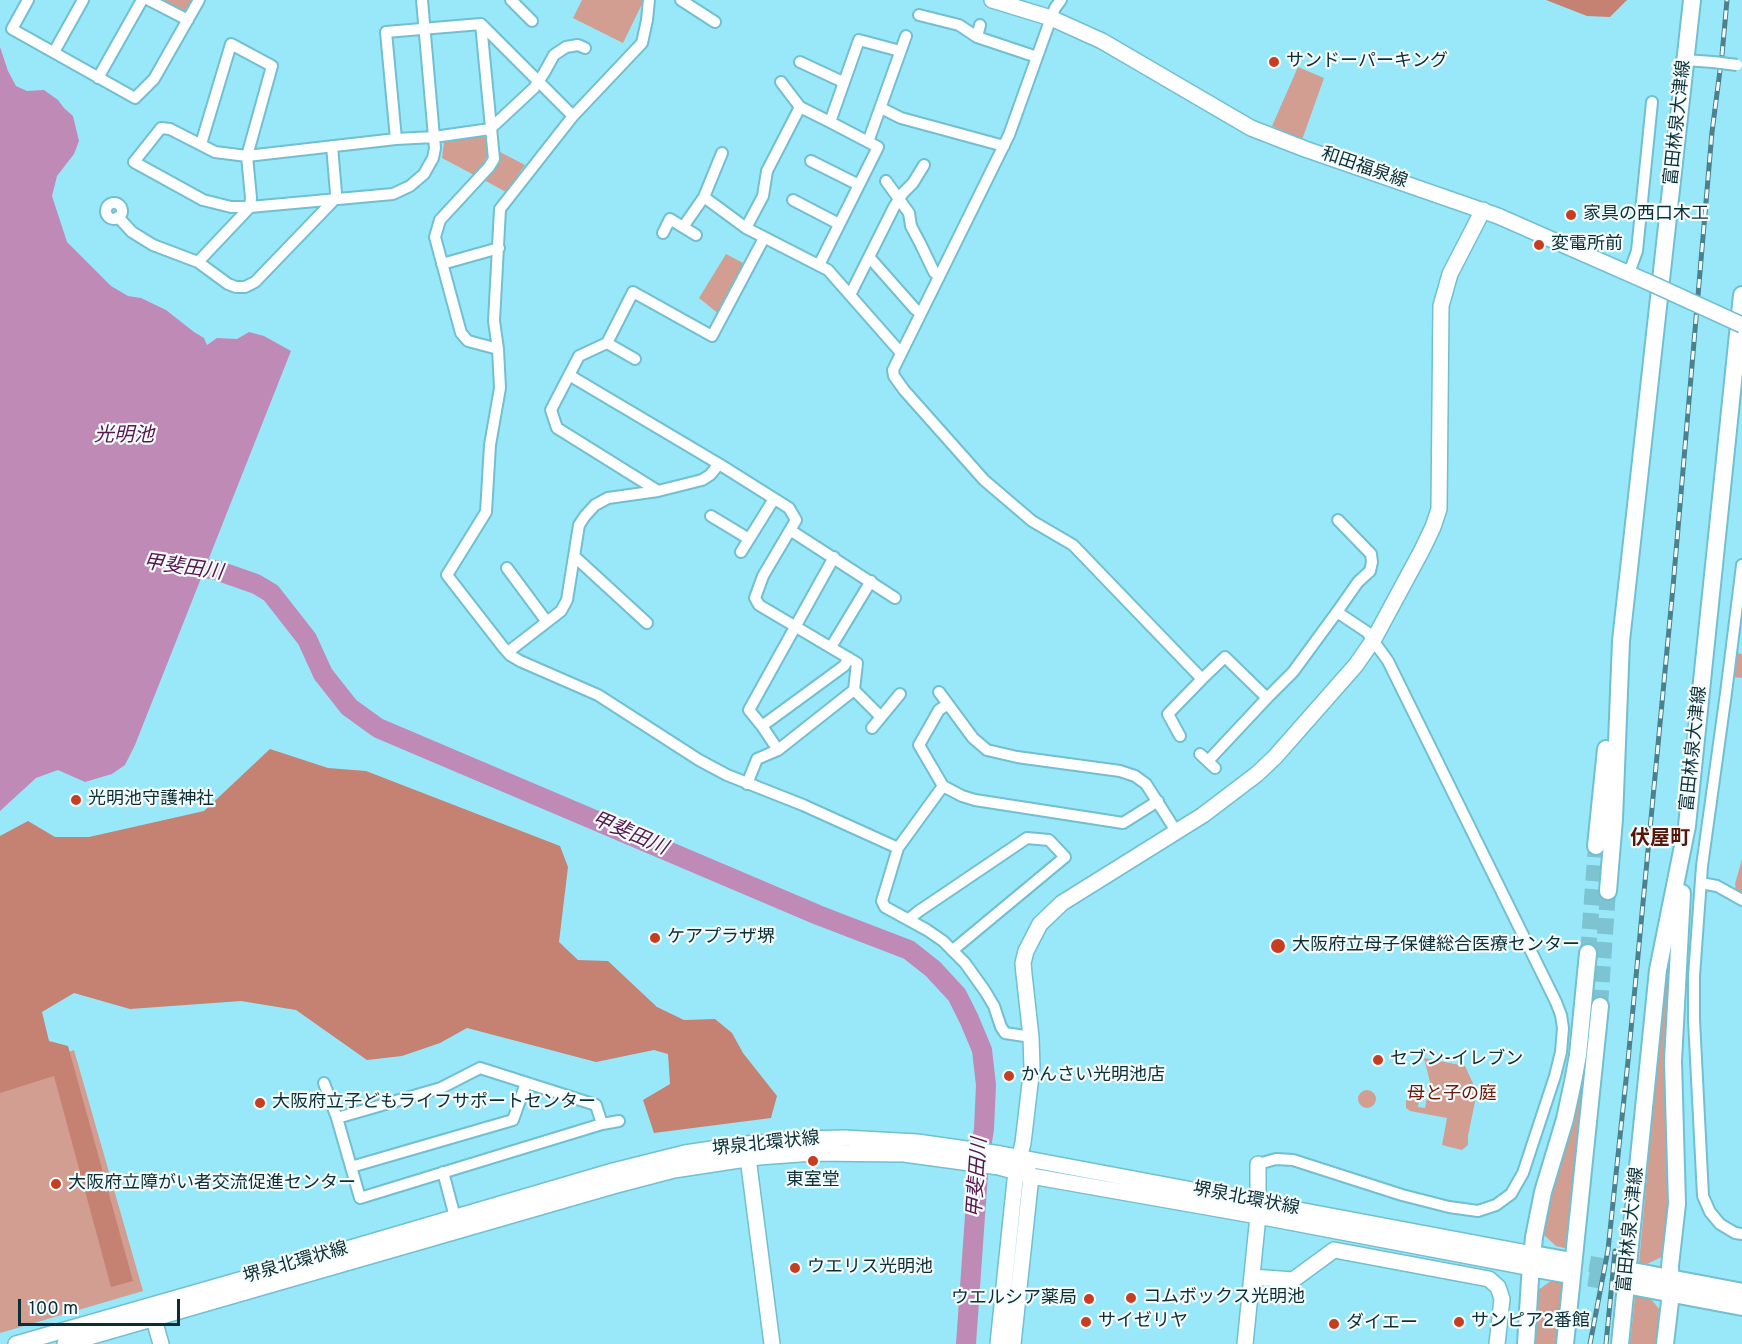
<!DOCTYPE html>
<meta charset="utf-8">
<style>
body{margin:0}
#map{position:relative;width:1742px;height:1344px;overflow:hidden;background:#99e8f9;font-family:Overpass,sans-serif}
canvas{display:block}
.scale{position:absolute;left:18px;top:1299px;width:162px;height:27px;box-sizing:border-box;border:3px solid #0c2e35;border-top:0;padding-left:8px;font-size:18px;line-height:21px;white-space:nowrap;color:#0c2e35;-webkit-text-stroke:4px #f4fcfd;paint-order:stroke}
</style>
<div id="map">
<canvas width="1742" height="1344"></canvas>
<div class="scale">100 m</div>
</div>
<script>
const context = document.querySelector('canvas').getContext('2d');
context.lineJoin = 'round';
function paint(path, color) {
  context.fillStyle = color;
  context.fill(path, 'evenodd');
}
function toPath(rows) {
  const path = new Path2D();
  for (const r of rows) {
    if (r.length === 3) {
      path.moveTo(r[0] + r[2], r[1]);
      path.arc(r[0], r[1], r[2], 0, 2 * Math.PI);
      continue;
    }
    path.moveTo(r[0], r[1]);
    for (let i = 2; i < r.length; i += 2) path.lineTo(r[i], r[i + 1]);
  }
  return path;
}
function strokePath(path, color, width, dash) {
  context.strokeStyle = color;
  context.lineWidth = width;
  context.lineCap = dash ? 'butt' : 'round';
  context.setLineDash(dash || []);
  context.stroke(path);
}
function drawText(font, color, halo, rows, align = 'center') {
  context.font = font + ' Overpass,"Noto Sans JP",sans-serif';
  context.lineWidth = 4.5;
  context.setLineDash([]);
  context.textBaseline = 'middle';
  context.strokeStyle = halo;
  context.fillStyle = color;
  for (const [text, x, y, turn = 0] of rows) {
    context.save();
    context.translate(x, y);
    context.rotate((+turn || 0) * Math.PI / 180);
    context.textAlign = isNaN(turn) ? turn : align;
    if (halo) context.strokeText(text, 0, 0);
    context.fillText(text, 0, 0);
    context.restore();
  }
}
paint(toPath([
 [158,0,196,0,189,13,184,13],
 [582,0,644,0,623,43,573,18],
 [1298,67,1324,78,1302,140,1272,126],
 [480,136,486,138,488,154,483,164,474,175,442,158,444,142,448,138],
 [500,152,525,165,506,192,484,180,495,169],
 [726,254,745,264,720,315,699,298],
 [1737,653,1742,654,1742,678,1734,677],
 [1742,859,1742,894,1736,890,1735,884],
 [1677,943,1673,1210,1666,1255,1647,1264,1639,1263,1668,945],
 [74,1050,143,1291,0,1333,0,1076],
 [1424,1058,1465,1066,1477,1092,1468,1136,1468,1145,1462,1150,1442,1145,1447,1118,1410,1111,1406,1108,1406,1101,1408,1098,1412,1097,1415,1097,1419,1100,1418,1107,1425,1108,1430,1082],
 [1584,1081,1568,1249,1556,1246,1542,1233,1558,1161,1578,1095],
 [1367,1099,9],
 [1551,1281,1564,1283,1558,1344,1533,1344,1535,1292],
 [1635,1296,1650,1298,1661,1311,1658,1344,1630,1344]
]), '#d29e91');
paint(toPath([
 [1546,0,1627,0,1610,17,1587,16],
 [270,749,328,768,366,771,560,846,568,867,559,942,578,960,608,961,657,1007,684,1020,715,1019,732,1033,743,1053,777,1096,771,1118,654,1133,643,1100,670,1084,668,1054,654,1050,596,1062,467,1028,440,1043,402,1056,367,1060,296,1010,241,1001,130,1009,74,993,42,1012,49,1041,68,1046,133,1281,111,1287,54,1076,0,1093,0,836,28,821,55,837,89,837,204,811]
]), '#c58172');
paint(toPath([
 [0,47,8,71,16,86,27,91,44,90,58,100,64,108,73,116,79,141,74,154,57,176,52,196,67,242,111,286,128,296,141,298,166,310,194,332,204,338,207,345,217,338,237,339,249,332,264,336,291,351,135,745,125,765,112,774,85,782,58,770,36,778,0,811]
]), '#c08ab6');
strokePath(toPath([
 [179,564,216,570,256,584,271,593,307,639,323,674,349,707,378,728,818,915,909,950,933,969,957,995,969,1019,982,1050,986,1085,984,1129,979,1159,966,1344]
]), '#c08ab6', 20);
strokePath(toPath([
 [1588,953,1596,846],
 [1600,1006,1608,891],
 [1566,1260,1638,1272],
 [1565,1274,1636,1287]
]), '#7dc3d2', 16, [16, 8]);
const street = toPath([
 [28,0,12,29,135,98,154,79,199,0],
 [149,0,188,20],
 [422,0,434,137,435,148,433,158,424,174,410,186,393,194,250,207,231,207,203,200,134,162,161,128,170,129,215,152,247,156,396,139,434,137,490,129,534,88,544,73,554,55,566,47,578,45,585,48],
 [511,0,532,21],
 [649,0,647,20,642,43,573,116,500,209,494,321,498,349,500,388,490,445,486,512,447,575,503,647,510,655,520,661,598,695,699,760,727,775,803,805,898,848],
 [681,0,715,22],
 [1061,0,1055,8,1051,18,1009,135,893,370,894,376,904,390,984,480,1032,521,1073,545,1202,679,1168,714,1180,736],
 [919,15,959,25,977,37,1037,57],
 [977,37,980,25],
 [54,52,83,0],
 [1685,60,1713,62],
 [800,62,843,82],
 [98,78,142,0],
 [781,82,800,107],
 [881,108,901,118,1004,146],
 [830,122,859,40,900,51],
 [396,139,386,32,481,24],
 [868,142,906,36],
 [811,161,859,185],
 [886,181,909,213,911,226,920,243,934,272,939,277],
 [704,197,746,228,828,270,901,353],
 [793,200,839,224],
 [114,211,8],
 [118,217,132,232,153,245,198,262,228,284,236,287,245,287,255,282,335,199,336,193,332,146],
 [683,227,704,197,722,153],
 [746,228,763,196,767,171,800,107,830,122,878,147,819,265],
 [663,233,670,219,696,235],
 [870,258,915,309,921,313],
 [198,262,250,207,251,198,247,156,272,66,231,44,201,144],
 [442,264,499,248],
 [1629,273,1637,251,1652,102],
 [850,295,894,207,903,193,913,183,924,165],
 [607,343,635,359],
 [498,349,468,341,461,333,435,237,440,220,489,167,494,159,481,24,573,116],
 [569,375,719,464,789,508,796,520,763,576,755,598,759,605,857,663,854,690,881,717],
 [658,491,557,428,551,410,579,356,607,343,633,292,712,336,764,238],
 [711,516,749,539],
 [790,530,895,598],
 [741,552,774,499],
 [574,556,647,623],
 [1742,565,1726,693,1702,866,1694,976,1694,1020,1703,1196,1710,1212,1720,1224,1735,1233,1742,1234],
 [507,568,547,622],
 [1337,612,1358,582,1370,571,1372,562,1371,554,1338,520],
 [831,647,871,581],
 [508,652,561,611,567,600,579,525,585,516,595,505,608,498,658,491,702,480,710,475,719,464],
 [1202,679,1225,657,1267,698,1293,672,1337,612,1367,632,1388,661,1556,1002,1561,1015,1563,1028,1561,1052,1555,1076,1523,1173,1511,1194,1496,1205,1478,1211,1449,1207,1402,1195,1293,1160,1276,1159,1258,1164],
 [939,692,973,738,987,750,1017,757,1120,771,1135,776,1146,784,1176,831],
 [948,704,939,710,919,745,943,786,962,796,975,800,1123,823,1158,801],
 [762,726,844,666,849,658],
 [872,728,900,694],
 [778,750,762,726,749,710,834,557],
 [1200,754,1215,768],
 [1208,761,1267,698],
 [747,784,757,759,778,750,854,690],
 [943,786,898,848,882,901,885,907,927,930,943,941,965,963,985,991,994,1006,1001,1027,1005,1033,1031,1037],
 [1701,883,1717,886,1742,900],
 [909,919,919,911,1027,838,1049,840,1065,857,953,950],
 [324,1083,337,1118,360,1198,602,1124,619,1121],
 [337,1118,441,1088,480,1068,596,1105,602,1124],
 [351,1167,513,1120,526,1083],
 [443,1172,455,1217]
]);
const secondary = toPath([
 [992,0,1051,18,1102,41,1251,128,1305,149,1498,216,1648,282],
 [747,1150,772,1344],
 [1252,1277,1293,1280,1334,1250,1489,1279,1498,1287,1502,1299,1497,1344],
 [151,1309,161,1344],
 [16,1344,320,1257,613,1171,685,1153,746,1144,802,1139,844,1138,917,1142,1001,1154,1533,1254],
 [65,1344,613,1186,674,1170,759,1157,813,1153,904,1154,999,1167,1031,1176,1258,1216,1531,1268],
 [998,1344,1016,1171,1023,1143,1032,1067,1031,1037,1024,974,1023,963,1026,951,1040,924,1062,903,1203,815,1257,774,1275,757,1356,665,1374,639,1422,550,1433,527,1439,509,1441,306,1450,274,1483,210],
 [1013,1344,1031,1176,1026,1167],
 [1245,1344,1258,1216,1258,1164]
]);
const primary = toPath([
 [1596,846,1606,749],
 [1608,891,1614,819,1621,641,1692,0],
 [1533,1254,1566,1260],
 [1531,1268,1565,1274],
 [1638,1272,1742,1292],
 [1636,1287,1742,1307],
 [1526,1344,1530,1279,1534,1237,1543,1192,1565,1119,1573,1082,1578,1055,1588,953],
 [1565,1344,1600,1006],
 [1620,1344,1658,970,1687,826,1742,295],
 [1665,1344,1671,1293,1670,1266,1677,1204,1673,1061,1682,893]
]);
strokePath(street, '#71bfd0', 14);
strokePath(secondary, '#71bfd0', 18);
strokePath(primary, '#71bfd0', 20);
strokePath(street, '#fff', 10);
strokePath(secondary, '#fff', 15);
strokePath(primary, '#fff', 16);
const rail = toPath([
 [1590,1344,1608,1250,1628,1061,1673,587,1712,132,1722,55,1727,0],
 [1606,1344,1615,1251]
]);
strokePath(rail, '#4b818d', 5);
strokePath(rail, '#f4fcfd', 3, [9]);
const streetBridge = toPath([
 [1713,62,1737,65]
]);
const secondaryBridge = toPath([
 [1648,282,1742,325]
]);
strokePath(streetBridge, '#71bfd0', 14, []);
strokePath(secondaryBridge, '#71bfd0', 18, []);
strokePath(streetBridge, '#fff', 10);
strokePath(secondaryBridge, '#fff', 15);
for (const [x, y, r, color] of [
 [1274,62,6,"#c83d20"],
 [1571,215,6,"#c83d20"],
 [1539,245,6,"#c83d20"],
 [76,800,6,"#c83d20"],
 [655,938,6,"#c83d20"],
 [1278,946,8,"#c83d20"],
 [1378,1060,6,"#c83d20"],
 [1009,1076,6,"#c83d20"],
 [260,1103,6,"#c83d20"],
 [813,1161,6,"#c83d20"],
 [56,1184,6,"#c83d20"],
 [795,1268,6,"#c83d20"],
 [1131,1298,6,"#c83d20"],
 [1089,1299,6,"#c83d20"],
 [1086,1322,6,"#c83d20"],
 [1459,1322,6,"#c83d20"],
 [1334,1324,6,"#c83d20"]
]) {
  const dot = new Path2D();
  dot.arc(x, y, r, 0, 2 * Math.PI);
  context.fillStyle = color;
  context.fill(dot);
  strokePath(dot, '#f4fcfd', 2);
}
drawText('18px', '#0c2e35', '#f4fcfd', [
 ["サンドーパーキング",1286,62],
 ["家具の西口木工",1583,215],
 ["変電所前",1551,245],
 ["光明池守護神社",88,800],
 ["ケアプラザ堺",667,938],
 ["大阪府立母子保健総合医療センター",1292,946],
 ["セブン-イレブン",1390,1060],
 ["かんさい光明池店",1021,1076],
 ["大阪府立子どもライフサポートセンター",272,1103],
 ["東室堂",813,1181,"center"],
 ["大阪府立障がい者交流促進センター",68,1184],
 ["ウエリス光明池",807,1268],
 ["コムボックス光明池",1143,1298],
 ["ウエルシア薬局",1077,1299,"right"],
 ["サイゼリヤ",1098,1322],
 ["サンピア2番館",1471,1322],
 ["ダイエー",1346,1324]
], 'left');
drawText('18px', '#0c2e35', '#f4fcfd', [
 ["富田林泉大津線",1679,123,-84],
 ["和田福泉線",1364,169,19],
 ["富田林泉大津線",1695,749,-84],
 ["堺泉北環状線",766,1145,-6],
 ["堺泉北環状線",1246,1200,11],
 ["富田林泉大津線",1632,1230,-84],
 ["堺泉北環状線",296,1264,-16]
]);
drawText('18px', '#6b1908', '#f4fcfd', [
 ["母と子の庭",1452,1095]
]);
drawText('italic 20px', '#58174f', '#f4fcfd', [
 ["光明池",124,437],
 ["甲斐田川",183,569,8],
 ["甲斐田川",629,835,23],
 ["甲斐田川",979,1178,-86]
]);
drawText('bold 20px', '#571507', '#f4fcfd', [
 ["伏屋町",1660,840]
]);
</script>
